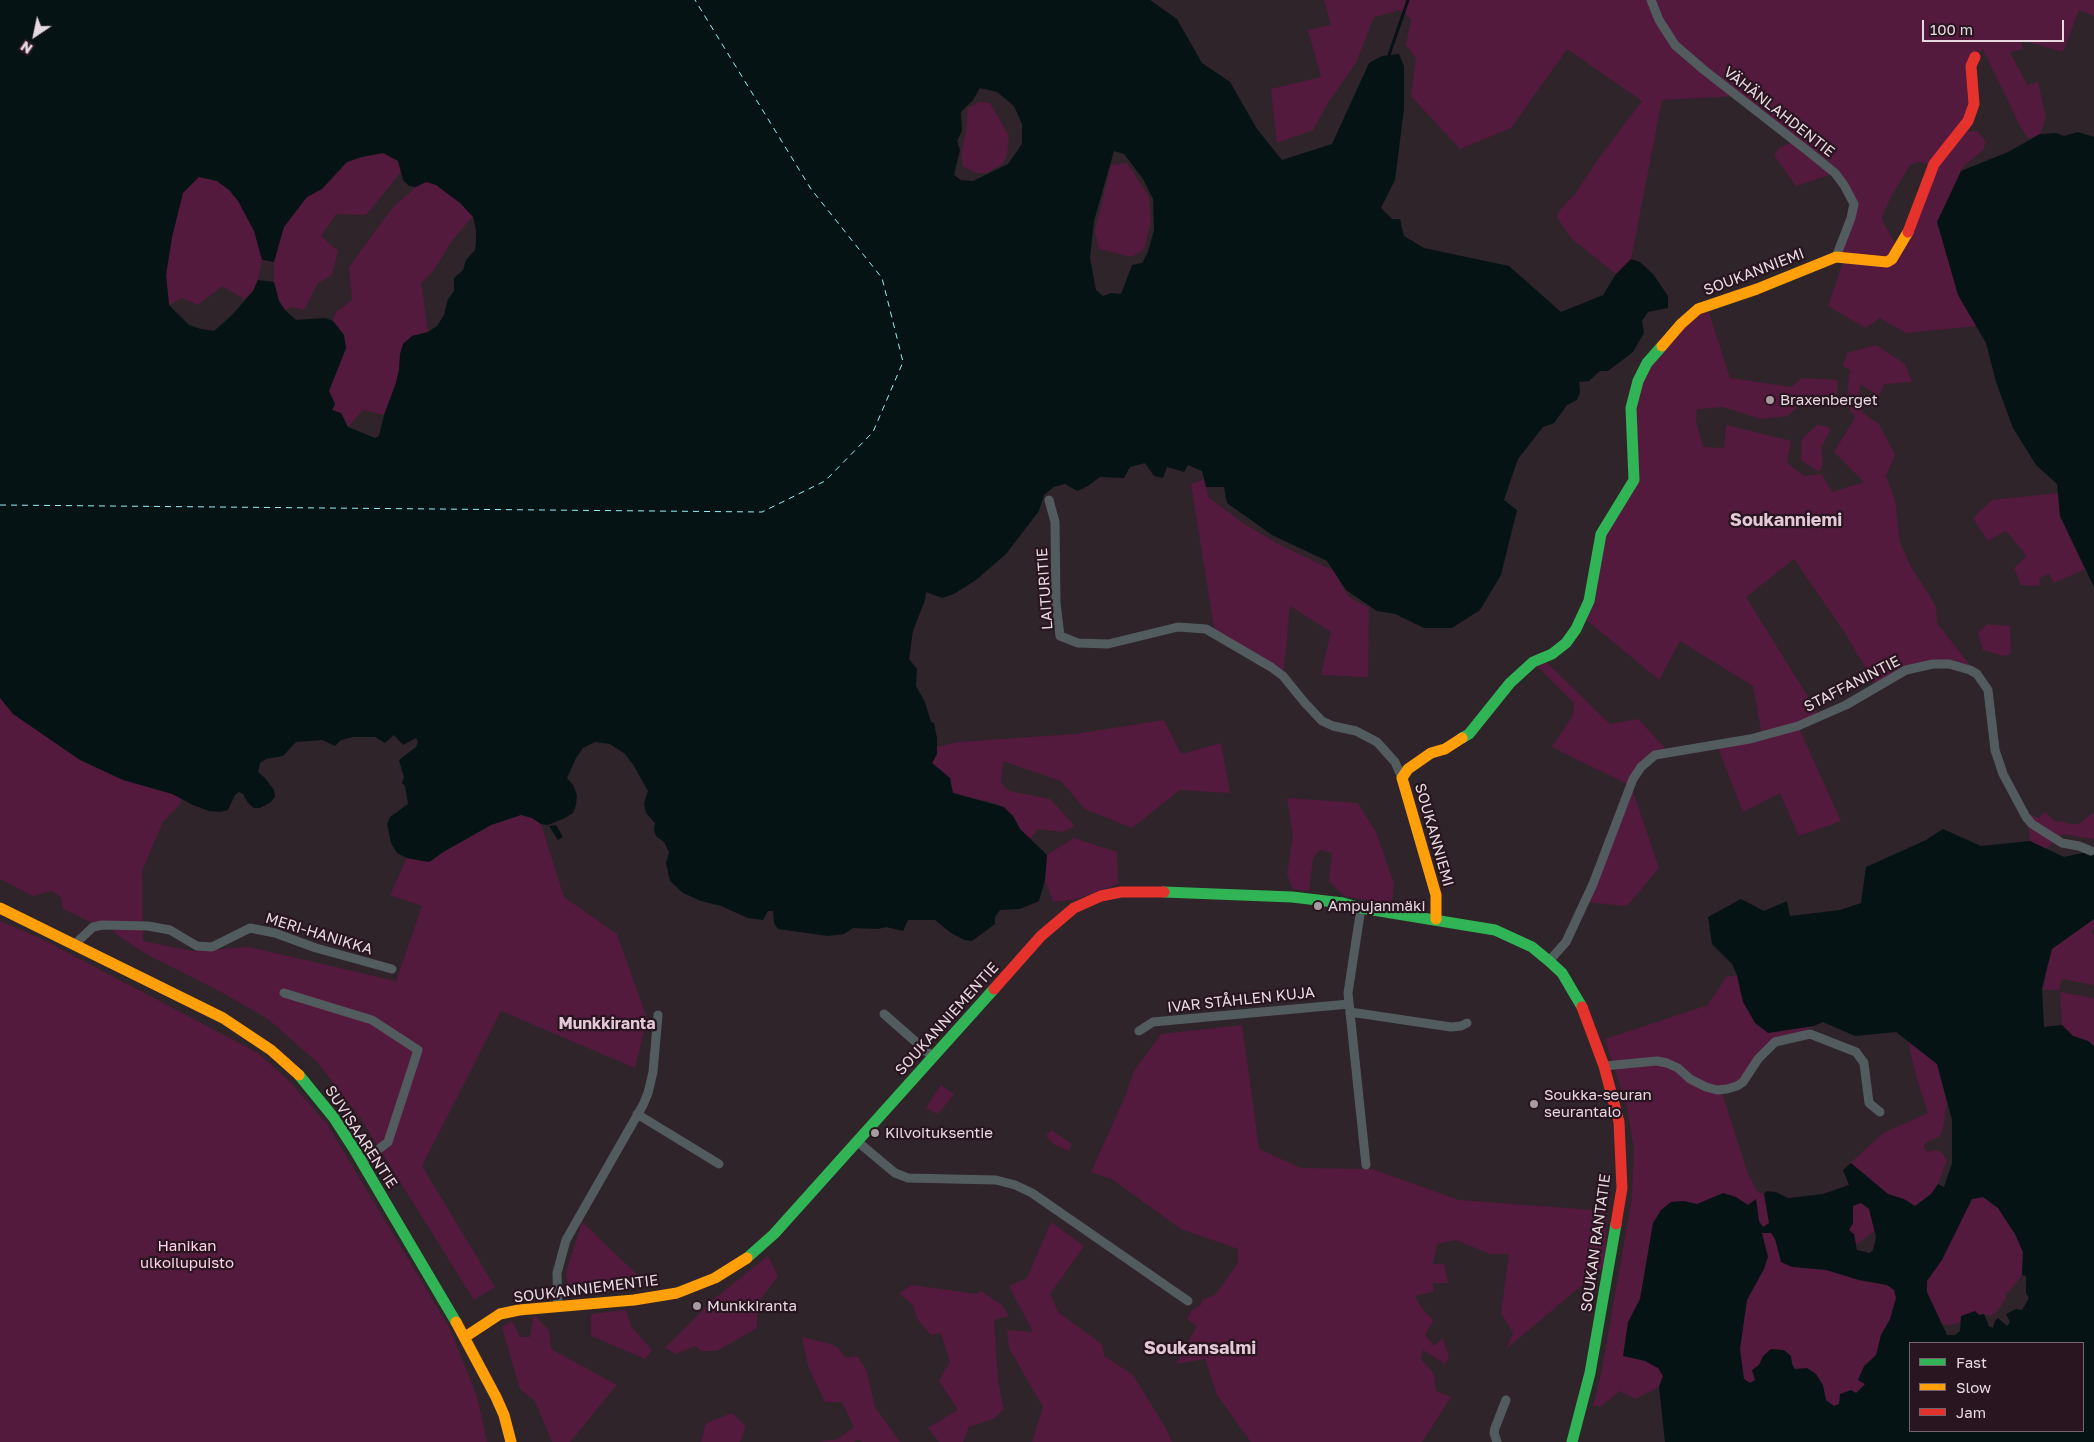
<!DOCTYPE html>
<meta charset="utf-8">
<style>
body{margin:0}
#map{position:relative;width:2094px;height:1442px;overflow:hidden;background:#2f2429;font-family:"Golos Text",sans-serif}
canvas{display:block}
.legend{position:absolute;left:1909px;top:1342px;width:175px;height:90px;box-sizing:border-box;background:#291520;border:1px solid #75636d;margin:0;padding:6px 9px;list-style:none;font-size:15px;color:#e7d9e0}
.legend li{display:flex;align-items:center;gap:10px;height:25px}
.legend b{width:25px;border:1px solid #75636d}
.north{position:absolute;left:10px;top:10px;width:50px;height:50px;-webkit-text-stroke:4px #291520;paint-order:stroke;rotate:214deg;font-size:14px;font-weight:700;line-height:20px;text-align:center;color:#e7d9e0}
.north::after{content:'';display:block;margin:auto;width:18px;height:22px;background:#e7d9e0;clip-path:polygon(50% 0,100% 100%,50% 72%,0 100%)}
.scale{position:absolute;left:1922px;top:20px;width:142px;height:22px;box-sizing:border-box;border:2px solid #e7d9e0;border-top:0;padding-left:6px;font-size:15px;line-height:18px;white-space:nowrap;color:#e7d9e0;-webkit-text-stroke:4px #291520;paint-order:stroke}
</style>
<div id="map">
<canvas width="2094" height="1442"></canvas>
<ul class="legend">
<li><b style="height:6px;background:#30b455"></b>Fast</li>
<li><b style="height:6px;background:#ff9f0a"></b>Slow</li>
<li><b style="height:6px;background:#e5322d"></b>Jam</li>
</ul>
<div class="north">N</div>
<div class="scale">100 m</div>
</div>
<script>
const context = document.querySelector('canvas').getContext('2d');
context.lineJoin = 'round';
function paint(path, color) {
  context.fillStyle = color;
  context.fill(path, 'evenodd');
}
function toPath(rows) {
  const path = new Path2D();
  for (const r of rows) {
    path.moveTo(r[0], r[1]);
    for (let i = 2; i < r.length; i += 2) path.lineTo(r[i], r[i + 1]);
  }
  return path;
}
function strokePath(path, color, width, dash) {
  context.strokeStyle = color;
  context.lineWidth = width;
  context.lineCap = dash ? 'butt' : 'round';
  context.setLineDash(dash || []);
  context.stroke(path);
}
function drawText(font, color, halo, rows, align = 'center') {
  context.font = font + ' "Golos Text",sans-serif';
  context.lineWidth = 4.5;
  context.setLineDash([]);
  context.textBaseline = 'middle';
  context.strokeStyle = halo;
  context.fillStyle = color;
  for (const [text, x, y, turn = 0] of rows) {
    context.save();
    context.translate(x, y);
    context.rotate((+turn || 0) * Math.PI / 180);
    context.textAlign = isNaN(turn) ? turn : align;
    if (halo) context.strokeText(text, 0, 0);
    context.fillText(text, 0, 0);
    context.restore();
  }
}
paint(toPath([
 [1324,0,2094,0,2094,16,2079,10,2063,52,2021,40,2023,49,2010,52,2027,85,2038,82,2046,118,2040,134,2029,139,2020,126,1983,49,1975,57,1974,104,1962,132,1977,131,1986,142,1983,150,1964,166,1961,171,1958,295,1977,326,1906,333,1880,318,1866,328,1828,306,1845,257,1836,257,1854,204,1835,173,1796,186,1774,155,1779,148,1794,141,1737,96,1662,100,1631,259,1616,274,1572,239,1557,218,1558,212,1576,193,1594,165,1642,101,1567,49,1511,128,1460,149,1411,96,1416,58,1406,45,1411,19,1400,10,1374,17,1356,63,1329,101,1313,130,1277,143,1271,89,1321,77,1308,30,1331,25],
 [1919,162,1926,163,1929,166,1901,247,1896,244,1884,224,1882,216,1891,197,1910,165],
 [979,102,990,103,1009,136,1007,156,1002,164,987,173,975,173,963,166,961,155,966,132,968,108],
 [340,141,479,180,476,242,476,231,472,217,451,242,433,271,421,283,428,332,412,336,400,354,399,369,396,383,384,415,363,410,348,427,341,413,332,410,335,404,329,391,346,348,338,326,333,321,336,312,352,300,349,267,393,207,416,187,409,186,403,180,401,172,366,215,336,214,321,236,338,251,332,275,318,283,304,310,292,307,285,310,279,300,274,282,274,262,262,261,258,280,253,291,244,299,222,286,198,305,182,298,169,305,166,275,172,235,170,177],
 [1127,163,1149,197,1151,222,1144,249,1132,257,1099,249,1095,231,1111,165],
 [1707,306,1730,378,1791,387,1802,378,1838,380,1836,405,1797,407,1788,416,1761,419,1723,407,1697,409,1696,422,1703,447,1724,448,1726,425,1791,441,1787,463,1804,476,1822,474,1832,492,1864,482,1834,452,1855,418,1846,403,1850,370,1843,366,1847,353,1876,345,1905,364,1912,382,1884,384,1879,396,1860,384,1859,401,1863,413,1879,424,1895,455,1886,476,1895,500,1900,542,1910,565,1936,606,1937,623,1977,674,1960,666,1906,670,1878,688,1843,630,1794,559,1746,597,1820,716,1798,726,1841,821,1799,836,1780,793,1743,812,1717,745,1762,735,1753,686,1680,641,1659,680,1583,617,1598,548,1634,480,1631,408,1647,363],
 [1817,425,1828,427,1831,430,1821,447,1823,464,1819,472,1801,460,1802,439],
 [1204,479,1208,497,1243,523,1278,544,1334,571,1348,596,1369,608,1368,677,1321,675,1331,632,1290,606,1283,676,1215,634,1191,484],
 [2058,493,2060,516,2085,569,2054,583,2049,574,2039,578,2040,586,2021,585,2014,568,2027,556,2006,531,1988,541,1973,518,1992,500],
 [1987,624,2010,626,2011,654,2003,656,1983,650,1978,633],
 [0,639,182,799,180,804,163,822,142,871,143,941,192,951,249,947,396,981,422,906,390,895,407,858,429,862,445,851,491,825,521,815,532,818,541,824,564,897,617,934,647,1018,635,1068,501,1011,422,1166,495,1287,474,1300,361,1119,318,1063,268,1019,221,992,148,955,117,935,104,921,91,922,63,909,61,897,52,891,33,896,0,879],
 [1541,657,1610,724,1638,719,1669,752,1655,755,1631,786,1659,868,1627,906,1585,902,1631,786,1552,747,1573,715,1574,703,1533,662],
 [1164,720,1181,754,1221,743,1230,793,1180,790,1132,828,1085,809,1061,781,1003,761,1001,783,1009,791,1050,799,1075,826,1062,832,1038,829,1030,839,1020,829,1013,816,998,804,953,793,942,770,935,768,932,763,937,754,936,747,959,742,1075,734],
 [1287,798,1358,803,1376,832,1394,884,1392,905,1344,896,1329,881,1332,853,1320,850,1313,858,1309,891,1293,889,1287,875,1293,836],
 [2045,812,2056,822,2062,821,2069,824,2079,824,2091,814,2094,814,2094,839,2062,834,2046,849,2030,841,2027,813,2039,818],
 [1074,838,1117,852,1118,884,1077,899,1053,902,1045,880,1047,855],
 [2094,919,2094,929,2091,931,2094,935,2094,985,2062,979,2059,990,2043,990,2046,976,2033,955,2074,933],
 [0,921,40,938,258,1053,290,1082,327,1124,449,1327,477,1396,487,1442,0,1442],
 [1737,975,1742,997,1770,1032,1814,1026,1781,1043,1768,1052,1757,1066,1722,1093,1749,1177,1758,1192,1764,1194,1767,1191,1776,1192,1788,1198,1823,1194,1849,1185,1843,1170,1883,1133,1928,1113,1916,1076,1908,1041,1937,1064,1947,1103,1943,1128,1940,1136,1925,1143,1924,1148,1927,1152,1935,1150,1941,1152,1947,1160,1938,1184,1968,1208,1972,1199,1983,1197,1998,1208,2015,1234,2023,1252,2022,1275,2009,1292,2006,1293,2006,1298,1996,1313,1990,1316,1984,1314,1951,1325,1941,1324,1947,1335,1955,1335,1910,1343,1865,1408,1665,1442,1662,1377,1659,1387,1635,1399,1620,1391,1601,1406,1593,1406,1601,1375,1632,1198,1634,1149,1627,1107,1605,1039,1708,1005,1726,977],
 [1874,1231,1876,1237,1873,1250,1870,1253,1858,1250,1856,1245],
 [2060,992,2094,998,2094,1046,2088,1041,2073,1036,2062,1025],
 [1242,1025,1259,1148,1261,1150,1301,1168,1372,1169,1459,1200,1607,1211,1605,1266,1506,1349,1513,1333,1501,1313,1509,1254,1490,1254,1456,1240,1437,1244,1433,1264,1444,1264,1448,1283,1433,1283,1433,1292,1415,1296,1421,1307,1433,1320,1425,1335,1434,1346,1443,1338,1449,1358,1445,1364,1423,1350,1421,1359,1434,1374,1436,1391,1451,1397,1422,1442,1251,1442,1217,1395,1205,1359,1176,1364,1197,1326,1187,1319,1192,1310,1201,1305,1202,1300,1215,1295,1238,1263,1238,1249,1181,1229,1113,1180,1091,1172,1124,1099,1134,1071,1161,1034],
 [941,1085,954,1094,938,1114,926,1108],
 [1051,1130,1072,1144,1069,1151,1055,1145,1046,1136],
 [582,1222,645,1282,568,1286,566,1272],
 [1051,1222,1084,1246,1050,1294,1059,1313,1102,1344,1104,1356,1132,1374,1166,1428,1172,1442,1032,1442,1043,1407,1009,1348,1007,1330,1033,1332,1009,1286,1027,1278],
 [768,1256,778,1276,757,1304,757,1328,717,1351,701,1351,695,1346,676,1354,665,1348,714,1299],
 [912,1285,977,1294,981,1291,1002,1305,1009,1316,994,1320,998,1381,1004,1409,993,1419,969,1427,963,1442,939,1442,928,1428,958,1410,939,1381,950,1362,941,1333,931,1335,918,1320,913,1305,899,1293],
 [626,1310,631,1326,652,1350,645,1359,591,1336,591,1314],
 [534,1315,549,1330,551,1349,617,1385,570,1442,552,1442,535,1401,520,1389,502,1327,512,1321,520,1337,530,1337],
 [802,1337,831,1344,837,1347,846,1358,857,1356,866,1369,875,1407,900,1442,862,1442,856,1439,855,1442,818,1442,838,1439,854,1427,842,1402,825,1402,808,1366],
 [732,1413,746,1426,740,1442,701,1442,706,1423]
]), '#531a3d');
paint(toPath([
 [0,0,1150,0,1177,19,1202,63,1230,82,1257,129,1282,160,1332,144,1369,63,1382,56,1399,54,1404,66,1404,109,1395,180,1381,208,1392,219,1400,219,1404,236,1424,248,1509,266,1561,312,1603,295,1616,274,1631,259,1640,262,1653,274,1668,296,1668,308,1648,312,1642,321,1644,333,1633,352,1608,371,1600,371,1589,381,1579,382,1580,392,1577,400,1567,405,1554,423,1543,427,1518,459,1504,500,1517,510,1501,575,1480,610,1452,628,1424,628,1395,614,1377,611,1346,590,1327,561,1272,535,1227,503,1224,487,1206,487,1202,471,1188,465,1184,472,1167,467,1163,478,1154,476,1145,463,1130,467,1124,478,1100,477,1088,486,1077,491,1065,484,1054,487,1044,495,1039,511,1006,554,976,580,954,594,942,598,926,592,925,600,913,631,909,659,917,669,916,686,925,702,931,722,934,723,937,738,937,754,932,763,950,778,953,793,1004,807,1013,816,1020,829,1047,855,1045,880,1039,901,1020,909,1000,910,995,917,995,924,972,941,964,940,951,933,935,920,908,920,903,931,886,927,878,929,853,928,844,934,828,936,778,929,774,923,773,911,768,911,763,920,748,918,721,906,701,901,683,893,670,881,666,863,669,852,664,842,656,836,654,830,655,823,646,813,644,803,648,791,634,766,625,754,610,744,595,742,583,748,576,758,567,778,573,785,577,795,576,805,573,813,565,818,548,825,541,824,532,818,521,815,491,825,445,851,429,862,407,858,397,853,391,843,387,824,390,817,408,804,405,786,402,783,404,777,399,760,416,747,418,742,416,738,403,745,394,735,385,743,375,737,353,737,341,740,335,746,322,740,296,742,283,756,266,759,260,763,258,772,265,778,274,790,275,797,271,802,260,808,254,808,248,803,243,794,239,792,235,795,228,810,220,812,209,811,193,805,172,794,123,780,80,760,13,714,0,698],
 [980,88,997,92,1014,106,1022,124,1022,144,1008,164,973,181,961,180,954,175,960,150,957,141,962,131,961,112,973,100],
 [1114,151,1124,154,1143,179,1153,199,1154,230,1148,252,1142,263,1132,265,1121,294,1111,293,1103,296,1096,290,1090,258,1094,221],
 [383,153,398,161,403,180,409,186,416,187,426,182,436,185,460,203,473,217,476,231,476,242,475,250,466,260,463,270,454,278,454,291,448,299,444,315,437,326,428,332,412,336,403,344,400,354,399,369,396,383,384,415,379,436,375,438,348,427,341,413,332,410,335,404,329,391,346,348,344,335,333,321,325,318,296,320,285,310,279,301,274,282,258,280,253,291,232,315,214,331,201,329,189,325,169,305,166,275,172,237,183,193,199,177,217,181,229,190,238,201,254,231,262,260,274,262,284,227,307,197,322,189,347,162,362,157],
 [2078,132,2094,137,2094,587,2060,516,2057,484,2036,465,2013,428,1996,382,1986,343,1958,295,1937,222,1961,171,2008,152,2040,134,2056,133,2064,136],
 [556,825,563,837,558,840,549,826],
 [1943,829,1981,846,2030,841,2064,857,2091,851,2094,849,2094,919,2052,949,2042,988,2044,1027,2062,1025,2073,1036,2088,1041,2094,1046,2094,1442,1665,1442,1659,1387,1663,1376,1658,1368,1645,1361,1623,1356,1628,1322,1640,1299,1653,1223,1661,1210,1671,1202,1684,1201,1697,1204,1723,1193,1736,1197,1748,1205,1756,1199,1759,1221,1763,1227,1769,1223,1764,1194,1767,1191,1776,1192,1788,1198,1823,1194,1849,1185,1843,1170,1851,1163,1888,1194,1904,1199,1915,1206,1931,1194,1938,1184,1944,1187,1952,1163,1952,1120,1937,1064,1896,1032,1855,1036,1823,1022,1814,1026,1768,1033,1755,1023,1743,1002,1737,975,1732,964,1712,944,1708,917,1741,899,1764,911,1787,901,1790,916,1840,910,1861,903,1866,867,1926,840],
 [1983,1197,1998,1208,2015,1234,2023,1252,2022,1275,2026,1276,2026,1293,2029,1298,2022,1310,2016,1309,2006,1314,2010,1322,2007,1326,1998,1318,1995,1321,1993,1328,1989,1326,1984,1314,1979,1315,1975,1311,1961,1316,1960,1331,1955,1335,1947,1335,1927,1292,1927,1281,1942,1260,1972,1199],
 [1861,1203,1869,1209,1876,1237,1873,1250,1870,1253,1857,1250,1854,1234,1849,1230,1853,1223,1853,1206],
 [1762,1233,1771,1233,1775,1239,1781,1262,1792,1267,1826,1270,1859,1280,1887,1285,1894,1290,1896,1298,1890,1319,1881,1335,1876,1355,1864,1366,1858,1380,1865,1384,1856,1393,1851,1390,1840,1394,1839,1404,1834,1406,1826,1400,1823,1385,1816,1374,1807,1368,1795,1369,1792,1364,1791,1356,1784,1350,1771,1349,1763,1356,1759,1365,1752,1370,1755,1380,1750,1383,1744,1379,1740,1349,1747,1300,1764,1269,1768,1257],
 [1910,1343,2083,1343,2083,1431,1910,1431]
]), '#061315');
strokePath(toPath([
 [1389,55,1408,0]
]), '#061315', 3);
strokePath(toPath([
 [0,505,762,512,825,481,873,432,903,362,882,278,811,189,695,0]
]), '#95f2fb', 1, [6, 5]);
strokePath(toPath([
 [1651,0,1659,20,1675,45,1704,70,1809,152,1835,173,1844,185,1854,204,1851,218,1836,257],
 [1049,500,1055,522,1056,603,1060,636,1078,643,1108,644,1178,627,1206,629,1271,667,1283,676,1305,703,1322,721,1333,726,1356,731,1377,742,1395,762,1402,778],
 [1361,908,1348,993,1366,1165],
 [75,944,93,927,102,925,148,926,170,930,197,946,212,947,250,928,275,933,316,948,392,969],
 [1549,961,1566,942,1593,884,1633,779,1641,767,1655,755,1750,739,1798,726,1846,705,1906,670,1933,664,1949,664,1970,670,1977,674,1988,690,1995,750,2003,774,2026,817,2032,824,2062,843,2079,846,2091,851],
 [284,993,372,1020,418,1050,388,1142,362,1162],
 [1350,1012,1451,1027,1461,1026,1467,1023],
 [884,1014,933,1057],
 [1139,1031,1153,1022,1349,1004],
 [1604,1066,1657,1061,1667,1063,1678,1068,1690,1079,1706,1087,1717,1090,1727,1089,1737,1086,1743,1082,1758,1059,1775,1042,1810,1034,1856,1052,1864,1063,1869,1103,1880,1112],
 [637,1114,719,1164],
 [858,1142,895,1173,908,1178,996,1180,1015,1185,1032,1193,1188,1301],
 [558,1307,557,1273,566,1240,643,1105,648,1093,653,1072,658,1015],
 [1497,1442,1494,1433,1495,1428,1506,1400]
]), '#525c5f', 9);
strokePath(toPath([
 [1462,738,1469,734,1510,683,1533,662,1552,654,1566,643,1576,629,1589,601,1601,534,1634,480,1631,408,1638,381,1647,363,1662,346],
 [1164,892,1292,897,1343,903,1361,908,1495,930,1532,947,1549,961,1562,973,1582,1007],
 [299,1075,334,1118,354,1149,456,1322],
 [747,1258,774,1234,994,989],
 [1572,1442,1590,1373,1616,1224]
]), '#30b455', 11);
strokePath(toPath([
 [1662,346,1681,324,1698,309,1757,289,1836,257,1887,262,1892,259,1908,232],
 [0,908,223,1018,271,1050,299,1075],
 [1436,919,1436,895,1402,778,1408,769,1431,753,1445,749,1462,738],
 [456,1322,496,1397,504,1415,511,1442],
 [465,1337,500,1314,519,1310,634,1300,677,1293,715,1278,747,1258]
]), '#ff9f0a', 11);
strokePath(toPath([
 [1908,232,1934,164,1968,121,1974,104,1971,66,1975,57],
 [994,989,1041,936,1074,908,1101,896,1121,892,1164,892],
 [1582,1007,1604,1066,1619,1122,1622,1188,1616,1224]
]), '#e5322d', 11);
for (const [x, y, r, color] of [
 [1770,400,5,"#a79aa0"],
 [1318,906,5,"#a79aa0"],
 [1534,1104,5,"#a79aa0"],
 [875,1133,5,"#a79aa0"],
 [697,1306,5,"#a79aa0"]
]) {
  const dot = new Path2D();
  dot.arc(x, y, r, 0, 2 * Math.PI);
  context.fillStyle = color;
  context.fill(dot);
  strokePath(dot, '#291520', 2);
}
drawText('15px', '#e7d9e0', '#291520', [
 ["VÄHÄNLAHDENTIE",1779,112,38],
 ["SOUKANNIEMI",1754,272,-21],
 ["LAITURITIE",1045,589,-94],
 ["STAFFANINTIE",1852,684,-27],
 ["SOUKANNIEMI",1434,835,74],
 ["MERI-HANIKKA",319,934,17],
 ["IVAR STÅHLEN KUJA",1241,1000,-6],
 ["SOUKANNIEMENTIE",947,1019,-48],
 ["SUVISAARENTIE",361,1137,57],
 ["SOUKAN RANTATIE",1596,1243,-82],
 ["SOUKANNIEMENTIE",586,1289,-7]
]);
drawText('15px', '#e7d9e0', '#291520', [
 ["Braxenberget",1780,400],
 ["Ampujanmäki",1328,906],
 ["Soukka-seuran",1544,1095],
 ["seurantalo",1544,1112],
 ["Kilvoituksentie",885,1133],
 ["Munkkiranta",707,1306]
], 'left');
drawText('15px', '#ffd1e8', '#291520', [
 ["Hanikan",187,1246],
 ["ulkoilupuisto",187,1263]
]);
drawText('bold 16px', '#e3c8d5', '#291520', [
 ["Munkkiranta",607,1024]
]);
drawText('bold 18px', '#e3c8d5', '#291520', [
 ["Soukanniemi",1786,520],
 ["Soukansalmi",1200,1348]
]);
</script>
